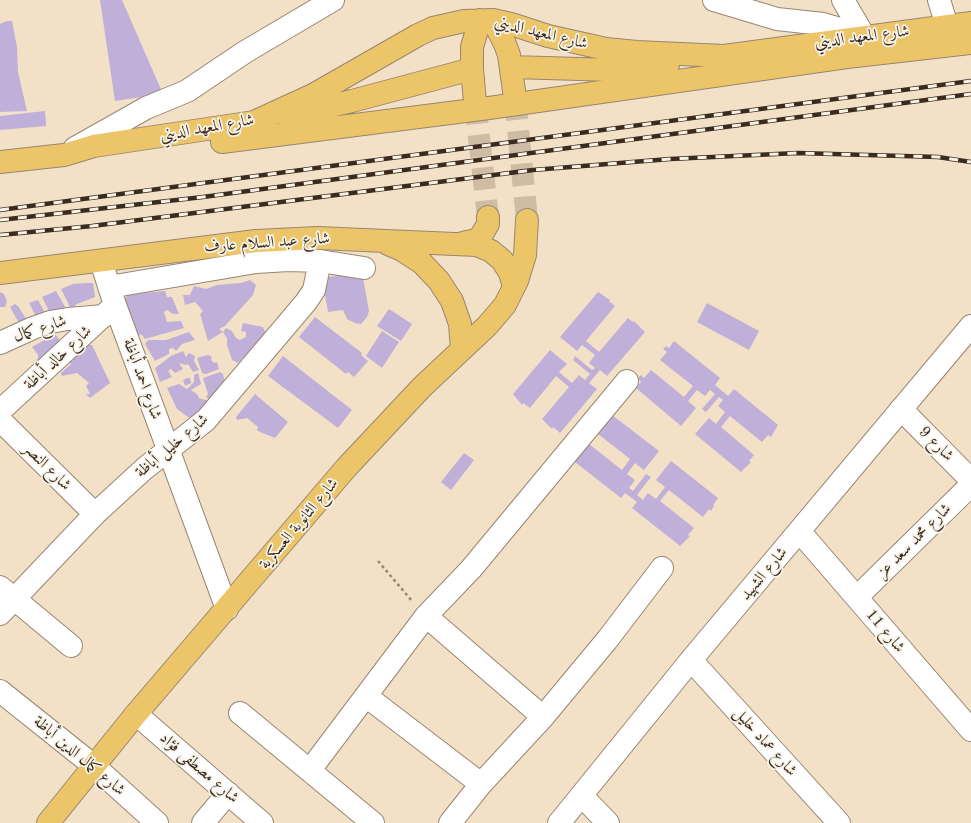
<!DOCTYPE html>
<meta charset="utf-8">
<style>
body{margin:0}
canvas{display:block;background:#f3e1c7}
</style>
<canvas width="971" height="823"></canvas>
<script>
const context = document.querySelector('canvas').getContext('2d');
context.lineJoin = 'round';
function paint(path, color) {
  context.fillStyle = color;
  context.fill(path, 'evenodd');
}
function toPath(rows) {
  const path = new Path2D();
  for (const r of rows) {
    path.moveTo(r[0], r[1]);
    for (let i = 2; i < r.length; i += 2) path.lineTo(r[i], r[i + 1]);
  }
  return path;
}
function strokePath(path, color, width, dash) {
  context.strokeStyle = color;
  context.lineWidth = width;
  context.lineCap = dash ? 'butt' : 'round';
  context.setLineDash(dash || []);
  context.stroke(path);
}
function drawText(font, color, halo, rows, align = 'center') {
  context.font = font + ' "Old Standard TT",Amiri,serif';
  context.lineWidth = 3.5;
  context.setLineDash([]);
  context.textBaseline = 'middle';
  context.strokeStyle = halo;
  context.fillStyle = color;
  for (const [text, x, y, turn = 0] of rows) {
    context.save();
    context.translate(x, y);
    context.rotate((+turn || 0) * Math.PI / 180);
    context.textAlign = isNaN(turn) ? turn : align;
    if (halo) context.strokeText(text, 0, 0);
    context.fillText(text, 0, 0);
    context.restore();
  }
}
paint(toPath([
 [100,0,122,0,163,94,115,101],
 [7,21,12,21,17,47,18,72,27,111,0,112,0,24],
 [45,111,46,126,0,130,0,116],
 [362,272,369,311,367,317,361,324,355,323,347,319,343,310,328,312,322,278],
 [250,280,256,285,253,295,225,326,219,329,223,332,208,341,200,314,203,311,195,302,185,305,183,295,190,295,194,286,206,289,217,285,241,283],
 [86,283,93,283,95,297,77,304,71,309,61,289,73,284],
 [56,291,68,312,52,317,42,297],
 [165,291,167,297,172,297,179,314,173,314,167,310,164,312,167,322,181,321,184,328,145,339,142,335,137,334,125,299,128,295],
 [0,292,4,294,7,301,5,307,0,307],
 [598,292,610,300,609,301,615,306,586,341,599,352,628,318,633,322,634,321,645,332,607,376,600,370,589,383,597,389,560,433,553,427,552,429,542,419,569,387,556,376,530,408,523,403,522,405,513,394,550,350,567,364,559,372,572,383,579,375,585,380,590,374,573,360,575,356,592,370,595,368,589,363,595,355,582,345,577,351,560,337],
 [38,300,48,318,39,322,29,303],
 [707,303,759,331,749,350,697,322],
 [15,304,18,306,30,325,19,323,10,307],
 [389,309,412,324,401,341,377,326],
 [315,317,362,353,361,355,368,361,354,377,348,372,346,374,299,337],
 [243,323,263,327,266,334,238,363,232,360,227,345,227,338,223,332,226,328,232,331,236,338,240,340,246,337,246,332,241,331],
 [382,331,399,342,382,368,366,356],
 [189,332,195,340,182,344,176,351,173,348,169,349,169,354,155,361,145,344,148,340,166,340],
 [55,334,64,345,39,369,33,362,38,359,38,355,32,347],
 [674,341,720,378,715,385,728,396,734,389,778,425,771,437,768,435,762,442,730,416,721,427,754,455,749,461,751,462,741,472,695,434,709,418,716,424,725,412,718,406,723,400,719,397,706,412,702,409,715,394,710,390,705,396,697,390,688,401,696,408,681,426,636,388,641,382,638,378,641,375,644,378,651,370,684,397,693,386,660,360,667,352,663,349,666,346,669,348],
 [88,345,92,345,110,383,90,398,86,394,90,394,86,386,89,383,77,373,62,376,61,373,71,364,68,360,75,350],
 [183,351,186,357,189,353,195,356,194,361,199,370,193,372,188,364,186,365,179,363,183,369,175,373,171,369,168,371,172,377,160,382,155,368,171,356],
 [208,355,212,357,211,360,214,363,217,362,219,369,206,374,202,373,197,358],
 [283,356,352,410,338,428,268,376],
 [220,372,223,374,226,386,212,401,206,397,208,394,203,378],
 [198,373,201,384,191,390,197,394,199,398,209,401,201,422,188,417,177,409,167,388,179,384,187,389,194,382,194,375],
 [187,378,190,378,191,383,185,386,183,380],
 [255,394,288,422,275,438,260,432,257,430,258,427,247,418,237,420,236,417],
 [612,415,659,451,644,470,635,463,627,474,635,480,629,488,633,491,646,474,651,477,637,495,643,500,648,493,656,499,665,487,656,480,671,461,718,498,713,505,714,506,711,511,709,509,703,517,669,490,660,501,694,528,688,535,690,536,680,546,632,508,637,502,625,493,621,498,575,462,589,444,622,470,630,459,598,434,604,426,601,425,604,421,607,423],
 [464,453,474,460,451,490,441,482]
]), '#c0afd8');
strokePath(toPath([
 [515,98,527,220],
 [475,102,488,217]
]), '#cebca5', 22, [22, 11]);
const minor = toPath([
 [714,0,777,19,823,24,864,36],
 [843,0,864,36],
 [939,0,947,26],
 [75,148,146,108,187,91,245,52,333,0],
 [101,261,115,305,227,609],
 [109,287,256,262,288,260,320,261,364,268],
 [0,343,33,328,50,322,68,319,104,316],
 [901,409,971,480],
 [0,411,115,305],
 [0,420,95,514],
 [800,532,971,730],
 [0,587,71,646],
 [857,597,971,485],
 [0,614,95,514,144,469,206,420,306,302,314,290,320,261],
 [426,616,543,717],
 [691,660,839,823],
 [0,691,94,766,157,823],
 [366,696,481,784],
 [240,713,373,823],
 [136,714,262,823],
 [310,770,426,616,471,569,627,381],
 [582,796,608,823],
 [203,823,228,793],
 [450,823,481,784,543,717,607,640,662,568],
 [559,823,691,660,971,326]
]);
const primary = toPath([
 [493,20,505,44,509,55,515,98],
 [511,67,614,70,668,65],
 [475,102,472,69,472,47,480,20],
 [287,116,352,101,472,69],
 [222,142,489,108,847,57,971,43],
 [0,162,64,155,94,146,254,122,313,95,418,35,433,28,464,21,493,20,511,24,548,36,606,49,637,52,724,56,971,23],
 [463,243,476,240,481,236,488,224,488,217],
 [388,244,402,250,422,263,439,281,452,301,460,324,462,349],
 [0,273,256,241,318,238,477,245,491,251,502,260,510,273,514,287],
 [48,823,136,714,346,468,422,387,487,326,505,305,517,281,525,255,527,220]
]);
strokePath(minor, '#978672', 24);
strokePath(primary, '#978672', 24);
strokePath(toPath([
 [378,561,412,601]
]), '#978672', 2.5, [3, 3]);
strokePath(minor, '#fff', 22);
strokePath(primary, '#edc569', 22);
const rail = toPath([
 [0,210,971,81],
 [0,220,203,197,971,94],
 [0,235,92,226,533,170,670,159,798,153,938,157,971,162]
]);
strokePath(rail, '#3b2a1e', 4.5);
strokePath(rail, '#f7f3e8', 3, [9]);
drawText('16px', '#3b2a1e', '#f7f3e8', [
 ["شارع المعهد الديني",541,33,14],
 ["شارع المعهد الديني",862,37,-7],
 ["شارع المعهد الديني",207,128,-10],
 ["شارع عبد السلام عارف",267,243,-4],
 ["شارع كمال",40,329,-18],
 ["شارع خالد أباظة",58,358,-43],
 ["شارع احمد أباظة",142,379,70],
 ["شارع 9",936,444,45],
 ["شارع خليل أباظة",172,446,-40],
 ["شارع النصر",47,467,45],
 ["شارع الثانوية العسكرية",299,524,-50],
 ["شارع محمد سعد عز",914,541,-45],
 ["شارع الشهيد",764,574,-50],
 ["شارع 11",885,631,50],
 ["شارع عماد خليل",765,742,48],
 ["شارع كمال الدين أباظة",79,756,40],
 ["شارع مصطفى فؤاد",199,768,41]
]);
</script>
